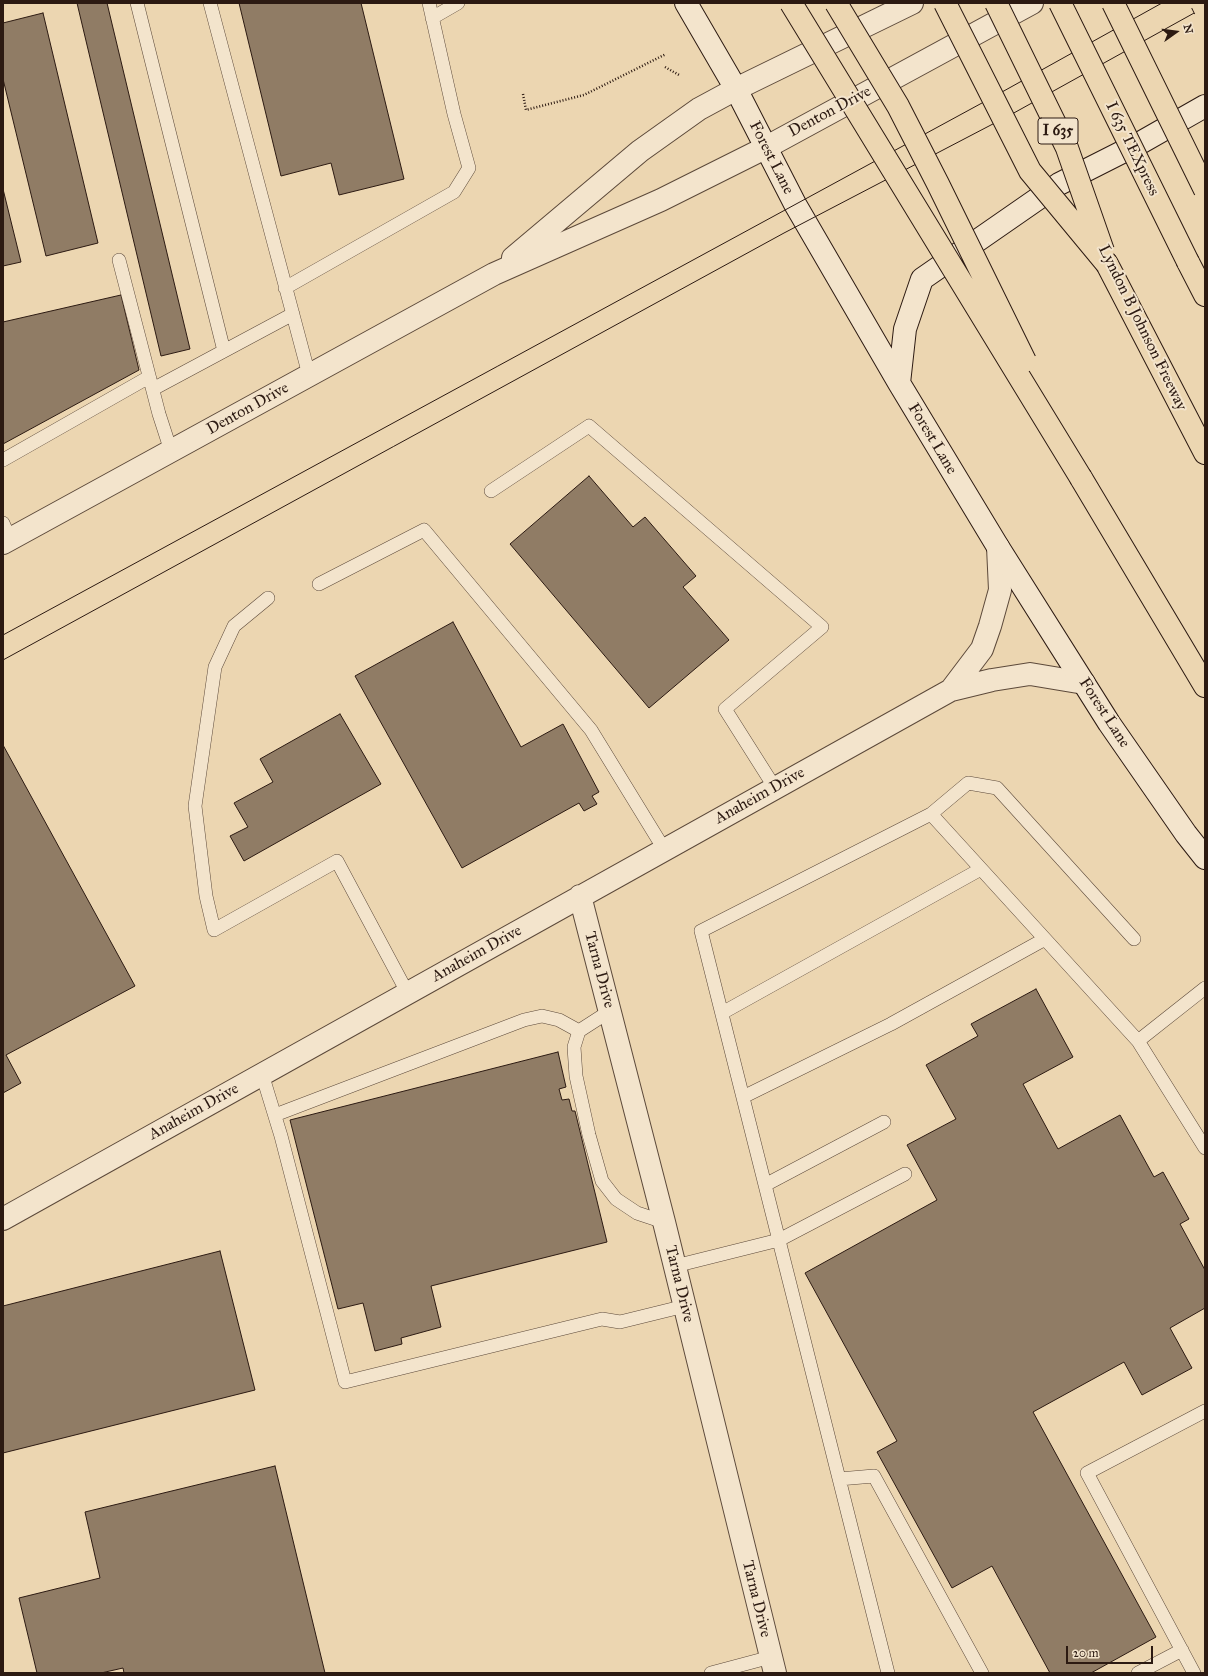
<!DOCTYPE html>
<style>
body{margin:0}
#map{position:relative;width:1208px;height:1676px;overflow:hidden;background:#ecd6b1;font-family:"IM FELL Great Primer",serif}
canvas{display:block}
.frame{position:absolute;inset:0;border:4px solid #2c1a12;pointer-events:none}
.north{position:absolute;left:1156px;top:12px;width:40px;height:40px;-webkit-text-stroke:3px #f3e4cc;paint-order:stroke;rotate:76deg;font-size:11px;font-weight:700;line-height:16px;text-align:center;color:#2c1a12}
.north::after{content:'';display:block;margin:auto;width:14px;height:18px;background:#2c1a12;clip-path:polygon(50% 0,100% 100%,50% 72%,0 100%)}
.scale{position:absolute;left:1066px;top:1646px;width:87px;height:18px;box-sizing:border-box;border:2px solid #2c1a12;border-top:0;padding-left:5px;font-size:12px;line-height:14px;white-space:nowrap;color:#2c1a12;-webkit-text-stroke:3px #f3e4cc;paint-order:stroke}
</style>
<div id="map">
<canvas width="1208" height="1676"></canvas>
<div class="frame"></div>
<div class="north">N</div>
<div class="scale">20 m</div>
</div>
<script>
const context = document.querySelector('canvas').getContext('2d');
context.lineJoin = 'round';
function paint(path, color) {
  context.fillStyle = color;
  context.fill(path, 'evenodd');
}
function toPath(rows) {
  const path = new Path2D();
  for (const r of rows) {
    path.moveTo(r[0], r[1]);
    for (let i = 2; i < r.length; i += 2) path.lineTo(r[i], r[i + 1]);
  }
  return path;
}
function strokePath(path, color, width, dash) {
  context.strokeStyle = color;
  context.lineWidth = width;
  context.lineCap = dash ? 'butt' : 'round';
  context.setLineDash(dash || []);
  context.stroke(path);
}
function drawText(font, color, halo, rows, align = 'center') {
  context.font = font + ' "IM FELL Great Primer",serif';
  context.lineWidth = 4;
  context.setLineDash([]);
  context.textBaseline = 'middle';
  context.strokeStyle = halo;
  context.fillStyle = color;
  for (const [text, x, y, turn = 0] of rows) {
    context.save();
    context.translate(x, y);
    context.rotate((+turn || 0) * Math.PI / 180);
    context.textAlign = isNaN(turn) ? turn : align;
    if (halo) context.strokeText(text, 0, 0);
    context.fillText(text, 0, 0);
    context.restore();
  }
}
const building = toPath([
 [77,3,107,3,190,349,161,356,77,3],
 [239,3,361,3,404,179,339,195,331,163,281,176,239,3],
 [43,13,98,243,46,256,3,79,3,23,43,13],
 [3,189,21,262,3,266,3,189],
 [121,295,139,370,3,444,3,322,121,295],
 [589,476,633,527,645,517,696,576,683,587,729,640,649,708,510,544,589,476],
 [453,622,521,747,563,724,599,792,592,796,597,804,584,811,579,803,462,868,355,676,453,622],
 [340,714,381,784,244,861,230,836,248,827,234,803,273,782,260,759,340,714],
 [3,745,135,986,6,1055,21,1083,3,1093,3,745],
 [1036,989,1073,1057,1023,1084,1058,1149,1120,1115,1154,1177,1163,1172,1189,1219,1180,1224,1205,1270,1205,1308,1170,1328,1192,1368,1142,1395,1124,1362,1033,1412,1156,1637,1091,1673,1050,1673,992,1566,952,1588,877,1452,897,1441,805,1273,937,1200,907,1145,956,1119,926,1065,978,1036,971,1024,1036,989],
 [558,1052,566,1087,559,1089,562,1100,569,1099,572,1111,575,1111,607,1242,431,1286,441,1327,401,1338,402,1344,375,1351,363,1303,338,1309,290,1120,558,1052],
 [220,1251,255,1390,3,1453,3,1306,220,1251],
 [275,1466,325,1673,124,1673,123,1668,101,1673,37,1673,19,1598,100,1578,85,1512,275,1466]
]);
paint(building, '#907c65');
strokePath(building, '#2c1a12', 1);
const service = toPath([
 [137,3,224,351],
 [210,3,309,375],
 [432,18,458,3],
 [119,260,159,414,171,451],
 [285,288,454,192,469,168,454,114,429,3],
 [153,389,293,314],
 [3,460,149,377],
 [491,491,589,426,822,627,725,709,775,788],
 [3,523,10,539],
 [319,584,424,530,591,730,664,849],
 [268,598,234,626,215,667,195,806,206,896,214,930,337,861,407,992],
 [931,814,968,783,997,788,1134,939],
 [610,1011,579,1031,574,1047,576,1076,589,1135,602,1181,616,1199,637,1213,664,1222],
 [722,1013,981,869],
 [1138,1041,1205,1148],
 [262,1074,281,1136,345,1382,602,1319,620,1322,685,1306],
 [743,1097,891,1024,1045,939],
 [275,1115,524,1020,542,1016,559,1020,579,1031],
 [765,1185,884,1122],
 [675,1266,779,1240,905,1174],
 [839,1479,874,1476,982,1673],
 [711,1673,771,1657],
 [888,1673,701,931,931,814,1138,1041,1205,988],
 [1138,1673,1182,1650],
 [1194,1673,1087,1473,1205,1411]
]);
const minor = toPath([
 [951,690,982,649,990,626,1000,590,998,547],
 [580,896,664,1222,775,1673],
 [3,1219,951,690,992,680,1030,674,1084,683]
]);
const tertiary = toPath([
 [513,258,640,151,699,109,736,89,912,3],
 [3,543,494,274,661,200,765,148,1032,3]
]);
const secondary = toPath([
 [686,3,736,89,795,204,899,383,998,547,1109,723,1186,834,1205,858],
 [899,383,905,329,922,279,1059,184,1140,143,1205,106]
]);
const motorway = toPath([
 [1188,262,1205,295],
 [1107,264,1205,453],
 [1081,478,1205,686]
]);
strokePath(service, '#5c493a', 14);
strokePath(minor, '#5c493a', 24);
strokePath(tertiary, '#5c493a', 24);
strokePath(secondary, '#2c1a12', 24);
strokePath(motorway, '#2c1a12', 24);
strokePath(toPath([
 [665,67,679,75],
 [523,94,526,110,584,95,666,54]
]), '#2c1a12', 2.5, [1, 2]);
strokePath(service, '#f3e4cc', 13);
strokePath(minor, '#f3e4cc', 22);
strokePath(tertiary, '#f3e4cc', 22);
strokePath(secondary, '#f3e4cc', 22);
strokePath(motorway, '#ecd6b1', 22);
strokePath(toPath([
 [3,635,993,97,1162,3],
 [3,660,784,233,1012,114,1205,7]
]), '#2c1a12', 1);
const motorwayBridge = toPath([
 [791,3,1081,478],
 [836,3,898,106,938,184,1025,361],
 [945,3,1030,171,1107,264],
 [996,3,1067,148,1103,251],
 [1060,3,1188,262],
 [1113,3,1205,190],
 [1202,3,1205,9]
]);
strokePath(motorwayBridge, '#2c1a12', 24, []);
strokePath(motorwayBridge, '#ecd6b1', 22);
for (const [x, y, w] of [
 [1058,131,40]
]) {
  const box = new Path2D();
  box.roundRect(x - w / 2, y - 13, w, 26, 3);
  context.fillStyle = '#f3e4cc';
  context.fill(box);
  strokePath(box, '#2c1a12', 1);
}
drawText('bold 15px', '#2c1a12', null, [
 ["I 635",1058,131]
]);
drawText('16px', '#2c1a12', '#f3e4cc', [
 ["Denton Drive",830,112,-28],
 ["I 635 TEXpress",1132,149,64],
 ["Forest Lane",771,158,63],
 ["Lyndon B Johnson Freeway",1142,328,64],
 ["Denton Drive",248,409,-29],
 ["Forest Lane",932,439,59],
 ["Forest Lane",1104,713,57],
 ["Anaheim Drive",760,796,-29],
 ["Anaheim Drive",477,954,-29],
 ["Tarna Drive",599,970,75],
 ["Anaheim Drive",194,1112,-29],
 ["Tarna Drive",679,1284,76],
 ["Tarna Drive",756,1599,76]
]);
</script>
